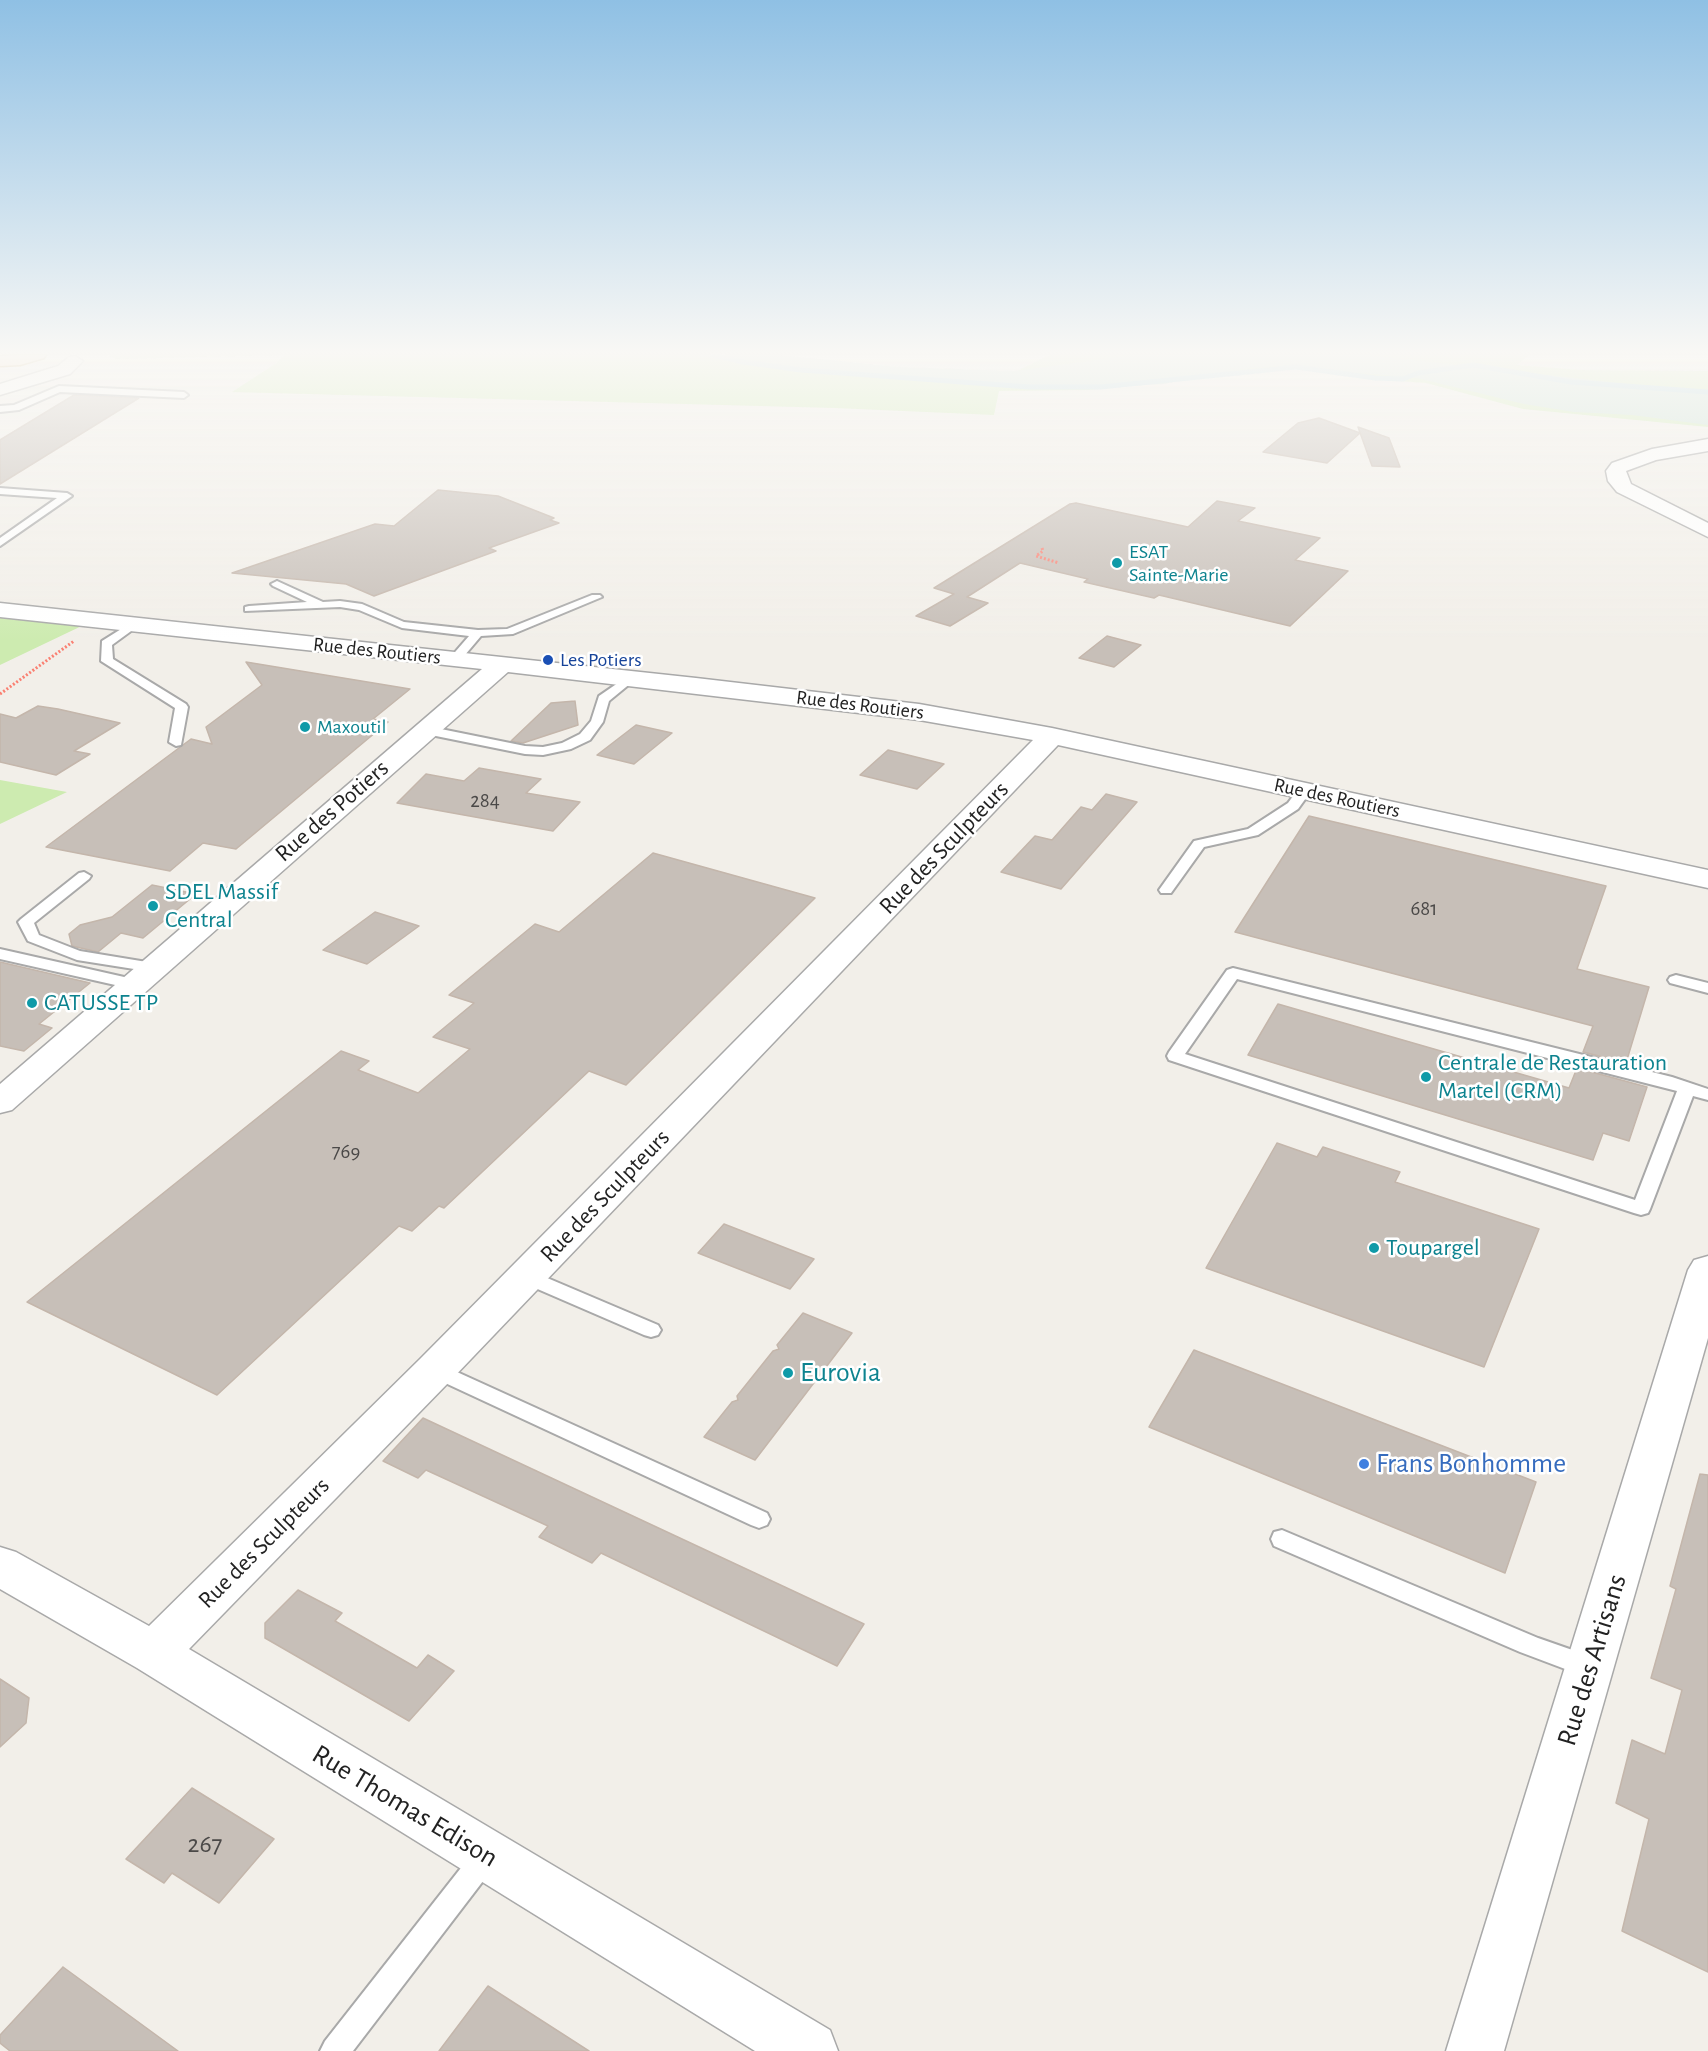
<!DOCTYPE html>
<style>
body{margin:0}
canvas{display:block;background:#f2efe9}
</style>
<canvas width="1708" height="2051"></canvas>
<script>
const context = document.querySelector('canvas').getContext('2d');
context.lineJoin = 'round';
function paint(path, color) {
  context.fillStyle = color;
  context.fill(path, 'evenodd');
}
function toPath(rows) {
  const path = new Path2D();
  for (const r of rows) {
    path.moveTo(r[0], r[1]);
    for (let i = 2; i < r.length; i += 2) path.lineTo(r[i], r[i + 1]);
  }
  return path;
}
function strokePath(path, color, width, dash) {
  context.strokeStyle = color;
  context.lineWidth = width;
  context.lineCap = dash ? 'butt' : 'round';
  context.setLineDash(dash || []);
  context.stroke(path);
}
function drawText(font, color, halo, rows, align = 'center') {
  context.font = font + ' "Alegreya Sans",sans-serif';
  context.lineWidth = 5;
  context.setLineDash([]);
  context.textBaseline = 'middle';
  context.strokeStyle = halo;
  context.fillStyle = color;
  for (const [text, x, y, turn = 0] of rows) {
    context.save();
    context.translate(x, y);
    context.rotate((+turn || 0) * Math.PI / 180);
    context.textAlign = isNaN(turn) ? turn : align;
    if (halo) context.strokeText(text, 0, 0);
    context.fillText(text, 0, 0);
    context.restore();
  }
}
paint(toPath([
 [108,355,770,355,866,366,1011,374,1049,355,1529,355,1517,365,1581,370,1708,371,1708,427,1523,409,1426,383,1372,379,1296,368,1089,390,999,391,994,415,835,408,232,392,275,364,284,355,116,359],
 [0,613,90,622,0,665],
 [0,780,67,792,0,824]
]), '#cdebb0');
paint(toPath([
 [695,355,780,355,900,367,1015,371,1133,355,1368,355,1708,393,1708,425,1632,415,1574,412,1524,404,1417,378,1276,366,1244,369,1163,384,1074,389,1008,387,852,374,745,364]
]), '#c6e0d4');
strokePath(toPath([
 [714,355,743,362,801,370,1029,387,1101,387,1296,367,1375,378,1403,379,1418,373,1473,365,1571,382,1708,392]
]), '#aad3df', 5);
const building = toPath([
 [74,395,139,398,0,484,0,440,74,395],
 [1319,418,1360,433,1327,463,1263,452,1298,423,1319,418],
 [1358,427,1389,438,1400,467,1372,466,1358,427],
 [438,490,498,496,554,518,550,520,559,523,489,548,496,551,374,596,346,584,232,573,375,524,394,526,438,490],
 [1217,501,1255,508,1238,521,1320,538,1295,560,1348,571,1290,626,1159,595,1154,598,1084,582,1088,579,1020,563,967,597,988,603,950,626,916,616,954,594,934,588,1070,504,1076,503,1188,527,1217,501],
 [1107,636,1141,645,1114,667,1079,658,1107,636],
 [246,662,410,689,373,719,388,722,236,849,203,843,170,871,46,847,191,739,212,744,206,727,262,685,246,662],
 [575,701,578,725,523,743,511,741,551,703,575,701],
 [38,706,58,709,120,723,74,751,90,754,56,775,0,762,0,714,16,718,38,706],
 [636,725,672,733,634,764,597,755,636,725],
 [888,750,944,764,917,789,860,775,888,750],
 [479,768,541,779,526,793,580,802,553,831,397,803,426,774,464,781,479,768],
 [1106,794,1137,802,1061,889,1001,872,1035,836,1052,840,1081,807,1092,810,1106,794],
 [1309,816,1606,886,1577,969,1649,987,1626,1063,1583,1052,1593,1026,1235,932,1309,816],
 [653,853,815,898,626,1085,589,1071,444,1208,439,1206,412,1231,399,1226,217,1395,27,1302,341,1051,369,1061,358,1070,418,1093,470,1049,433,1037,474,1003,449,995,535,924,559,932,653,853],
 [152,885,196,894,143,938,121,933,98,952,72,946,69,934,80,925,112,917,152,885],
 [375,912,419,926,367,964,323,950,375,912],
 [0,962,90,983,39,1024,52,1028,24,1051,0,1046,0,962],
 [1278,1004,1569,1088,1577,1068,1647,1087,1629,1141,1603,1133,1593,1160,1248,1055,1278,1004],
 [1277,1143,1317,1157,1323,1147,1400,1172,1395,1182,1539,1229,1484,1367,1206,1268,1277,1143],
 [724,1224,814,1259,790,1289,698,1253,724,1224],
 [803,1313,852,1333,755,1460,704,1437,732,1402,738,1400,737,1396,773,1351,779,1349,777,1345,803,1313],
 [1194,1350,1536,1482,1505,1573,1149,1427,1194,1350],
 [423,1418,864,1624,837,1666,601,1553,592,1563,539,1537,548,1526,426,1470,418,1478,383,1461,423,1418],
 [1700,1474,1708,1475,1708,1972,1622,1931,1649,1819,1616,1803,1632,1740,1665,1754,1682,1690,1651,1678,1676,1589,1670,1586,1700,1474],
 [298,1590,342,1613,335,1621,417,1668,428,1655,454,1671,409,1721,265,1638,265,1623,298,1590],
 [0,1679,29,1698,26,1723,0,1747,0,1679],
 [192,1788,274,1839,219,1903,172,1873,164,1883,126,1859,192,1788],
 [63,1967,178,2051,10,2051,0,2043,0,2035,63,1967],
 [488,1986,589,2051,439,2051,488,1986]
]);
paint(building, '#c7bfb8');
strokePath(building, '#c4b6ab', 1.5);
const service = toPath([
 [59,386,184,392,188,395,184,398,60,392,19,410,0,412,0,406,14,405,59,386],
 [0,488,67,493,72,496,0,546,0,538,57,498,0,494,0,488],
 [277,581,323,602,340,601,362,604,404,622,478,630,507,629,592,595,600,595,602,597,513,634,481,636,459,662,455,663,449,659,469,636,402,628,359,610,340,607,245,611,245,607,249,606,307,602,273,586,271,584,277,581],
 [134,621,140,624,138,626,112,645,113,659,186,704,188,707,181,745,176,746,169,742,175,708,101,661,102,641,134,621],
 [631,674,637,678,609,701,603,722,590,740,571,749,543,755,525,754,426,734,420,730,426,726,525,746,543,747,562,743,580,734,591,721,599,696,631,674],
 [1304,787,1311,791,1298,809,1258,835,1204,847,1171,893,1161,893,1159,890,1194,841,1248,829,1288,803,1299,788,1304,787],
 [84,872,91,876,89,879,34,923,39,935,80,951,159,964,161,967,159,970,153,972,77,960,28,941,18,922,21,919,79,873,84,872],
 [0,949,133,979,141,984,133,989,0,959,0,949],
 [1233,968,1672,1077,1708,1089,1708,1100,1693,1096,1650,1209,1648,1213,1641,1215,1634,1213,1169,1060,1167,1056,1169,1052,1227,970,1233,968],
 [1237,979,1677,1091,1635,1200,1185,1054,1237,979],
 [1676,975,1708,983,1708,993,1670,983,1668,980,1670,977,1676,975],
 [526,1269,658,1325,661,1330,658,1335,651,1337,644,1335,519,1281,516,1276,519,1271,526,1269],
 [435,1362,767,1513,770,1519,767,1525,759,1528,751,1525,428,1375,425,1370,428,1365,435,1362],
 [1282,1530,1538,1638,1598,1659,1601,1667,1598,1675,1589,1678,1520,1652,1274,1546,1271,1539,1274,1532,1282,1530],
 [484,1846,493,1850,497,1859,493,1868,353,2051,320,2051,325,2041,475,1850,484,1846]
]);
const minor = toPath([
 [75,356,83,361,70,374,0,395,0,384,58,366,69,357,75,356],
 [1708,439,1708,451,1656,460,1626,471,1631,484,1708,523,1708,537,1617,492,1608,481,1606,471,1612,463,1652,449,1708,439],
 [0,603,696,678,919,704,1052,728,1708,870,1708,888,1058,745,450,1381,189,1649,830,2030,838,2051,755,2051,137,1668,0,1589,0,1547,16,1552,149,1626,420,1359,1033,740,919,720,508,672,12,1110,0,1113,0,1084,482,669,0,617,0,603],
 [1708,1256,1708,1338,1504,2051,1446,2051,1688,1270,1694,1260,1708,1256]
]);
const primary = toPath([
 [19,355,46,355,44,358,20,365,0,366,0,356,19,355]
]);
strokePath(service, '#a9a9a9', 4);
strokePath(minor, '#a9a9a9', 3);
strokePath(primary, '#a06b00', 3);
strokePath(toPath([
 [1042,548,1043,551,1036,556,1059,563],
 [0,694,74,641]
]), '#fa8072', 3, [2, 2]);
paint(service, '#fff');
paint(minor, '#fff');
paint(primary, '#fcd6a4');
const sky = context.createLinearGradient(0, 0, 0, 642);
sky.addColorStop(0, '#8fc0e4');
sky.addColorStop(0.55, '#f9f8f5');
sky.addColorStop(1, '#f9f8f500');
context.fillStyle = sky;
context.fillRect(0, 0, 1708, 642);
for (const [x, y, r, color] of [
 [1117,563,6,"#0f9aa8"],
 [548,660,6,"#1a4fb4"],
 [305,727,6,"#0f9aa8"],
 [153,906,6,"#0f9aa8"],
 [32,1003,6,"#0f9aa8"],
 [1426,1077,6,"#0f9aa8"],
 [1374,1248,6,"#0f9aa8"],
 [788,1373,6,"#0f9aa8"],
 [1364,1464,6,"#3f7fe0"]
]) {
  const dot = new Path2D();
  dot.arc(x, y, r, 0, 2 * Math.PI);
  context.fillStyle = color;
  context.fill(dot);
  strokePath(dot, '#fff', 2);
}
drawText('20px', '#0d838f', '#fff', [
 ["ESAT",1129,552],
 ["Sainte-Marie",1129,575],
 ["Maxoutil",317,727]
], 'left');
drawText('20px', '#222', '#fff', [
 ["Rue des Routiers",377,651,6],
 ["Rue des Routiers",860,705,7],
 ["Rue des Routiers",1337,798,12]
]);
drawText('20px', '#164399', '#fff', [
 ["Les Potiers",560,660]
], 'left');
drawText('21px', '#4b4948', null, [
 ["284",485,801],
 ["681",1424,909],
 ["769",346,1152]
]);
drawText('24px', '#222', '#fff', [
 ["Rue des Potiers",332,811,-41],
 ["Rue des Sculpteurs",944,848,-46],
 ["Rue des Sculpteurs",605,1196,-46],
 ["Rue des Sculpteurs",264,1543,-45]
]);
drawText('24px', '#0d838f', '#fff', [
 ["SDEL Massif",165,892],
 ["Central",165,920],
 ["CATUSSE TP",44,1003],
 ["Centrale de Restauration",1438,1063],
 ["Martel (CRM)",1438,1091],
 ["Toupargel",1386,1248]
], 'left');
drawText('26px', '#4b4948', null, [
 ["267",205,1844]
]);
drawText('28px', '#0d838f', '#fff', [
 ["Eurovia",800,1373]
], 'left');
drawText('28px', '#366cbe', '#fff', [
 ["Frans Bonhomme",1376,1464]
], 'left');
drawText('28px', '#222', '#fff', [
 ["Rue des Artisans",1592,1660,-73],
 ["Rue Thomas Edison",405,1806,31]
]);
</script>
